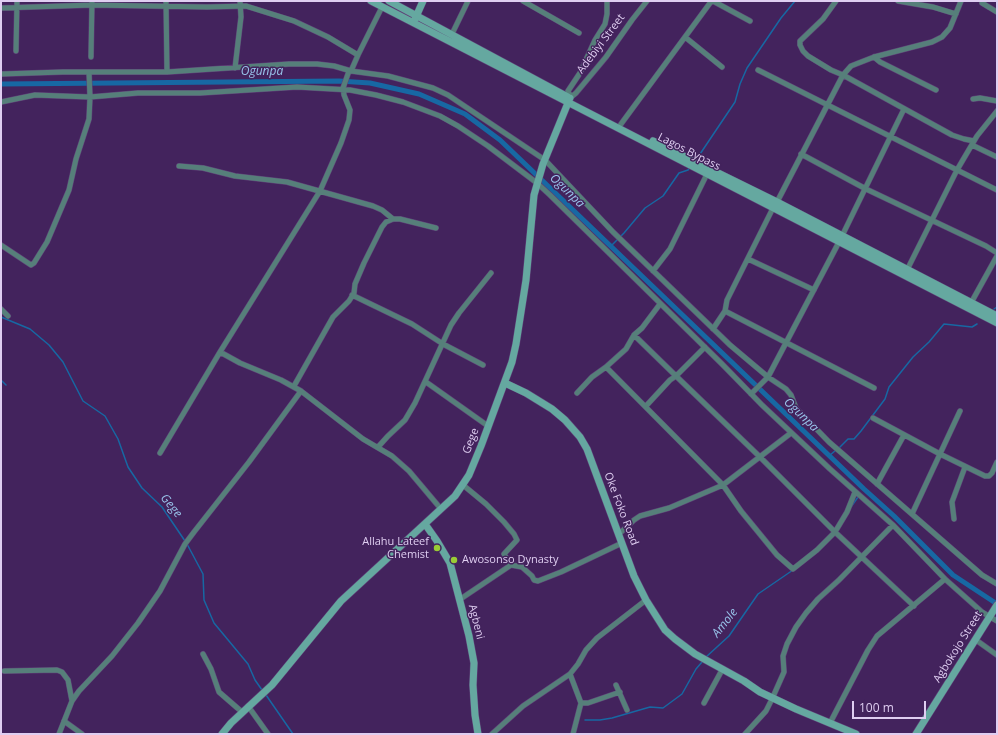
<!DOCTYPE html>
<style>
body{margin:0}
#map{position:relative;width:998px;height:735px;overflow:hidden;background:#43235d;font-family:"Open Sans",sans-serif}
canvas{display:block}
.frame{position:absolute;inset:0;border:2px solid #dfcef1;pointer-events:none}
.scale{position:absolute;left:852px;top:701px;width:74px;height:18px;box-sizing:border-box;border:2px solid #dfcef1;border-top:0;padding-left:5px;font-size:12px;line-height:14px;white-space:nowrap;color:#dfcef1;-webkit-text-stroke:3px #43235d;paint-order:stroke}
</style>
<div id="map">
<canvas width="998" height="735"></canvas>
<div class="frame"></div>
<div class="scale">100 m</div>
</div>
<script>
const context = document.querySelector('canvas').getContext('2d');
context.lineJoin = 'round';
function toPath(rows) {
  const path = new Path2D();
  for (const r of rows) {
    path.moveTo(r[0], r[1]);
    for (let i = 2; i < r.length; i += 2) path.lineTo(r[i], r[i + 1]);
  }
  return path;
}
function strokePath(path, color, width, dash) {
  context.strokeStyle = color;
  context.lineWidth = width;
  context.lineCap = dash ? 'butt' : 'round';
  context.setLineDash(dash || []);
  context.stroke(path);
}
function drawText(font, color, halo, rows, align = 'center') {
  context.font = font + ' "Open Sans",sans-serif';
  context.lineWidth = 3;
  context.setLineDash([]);
  context.textBaseline = 'middle';
  context.strokeStyle = halo;
  context.fillStyle = color;
  for (const [text, x, y, turn = 0] of rows) {
    context.save();
    context.translate(x, y);
    context.rotate((+turn || 0) * Math.PI / 180);
    context.textAlign = isNaN(turn) ? turn : align;
    if (halo) context.strokeText(text, 0, 0);
    context.fillText(text, 0, 0);
    context.restore();
  }
}
strokePath(toPath([
 [696,160,735,102,740,84,747,68,781,18,795,1],
 [611,246,624,233,645,208,663,196,679,173,688,170,690,167],
 [994,309,997,307],
 [1,317,30,329,49,345,63,362,83,401,105,416,118,439,128,467,142,488,162,507,185,541],
 [1,380,6,385],
 [839,448,848,439,854,439,861,431,885,399,889,387,913,357,929,342,944,324,972,327,977,324],
 [829,456,836,450],
 [851,507,858,497],
 [187,544,203,574,204,600,214,623,248,664,255,680,262,690],
 [706,657,729,636,758,594,793,570],
 [266,695,293,734],
 [585,720,600,720,612,718,650,707,663,708,682,694,696,669,702,662]
]), '#1768a3', 1.5);
strokePath(toPath([
 [1,84,339,81,370,83,419,94,465,114,500,140,864,489,894,516,953,575,997,604]
]), '#1768a3', 5);
const street = toPath([
 [166,1,167,72],
 [523,1,579,33],
 [836,1,823,19,800,41,800,45,803,51,808,56,831,70,843,75,952,135,964,139,974,141],
 [898,1,933,7,956,14],
 [982,3,997,12],
 [1,8,92,5,207,7,246,6,294,21,328,37,358,55],
 [452,34,468,1],
 [685,37,722,67],
 [16,51,17,1],
 [91,57,92,1],
 [874,57,880,62,936,90],
 [235,68,241,17,240,1],
 [758,70,997,190],
 [1,74,63,72,167,72,289,64,317,64,334,66,351,71,388,76,433,88,448,95,545,160,613,232,730,345,768,377,786,389,791,395,796,408,829,442,982,575,997,584],
 [571,97,568,91,580,73,595,40,605,24,607,14,607,1],
 [570,98,576,93,606,57,632,20,647,1],
 [973,99,980,98,997,101],
 [1,102,35,95,90,97,138,93,200,93,297,87,350,90,376,95,403,102,440,116,458,126,488,146,537,183,550,195,722,364,762,405,830,469,893,525,945,579,982,612,997,621],
 [621,124,710,3,713,1,750,21],
 [972,145,997,157],
 [801,154,866,189,986,246,997,253],
 [179,166,203,168,235,176,287,182,373,206,382,210,393,219],
 [777,202,843,75,851,66,856,64,874,57,932,42,942,37,950,28,961,1],
 [773,208,727,300,725,311,874,388],
 [842,236,904,109],
 [1,245,31,265,34,263,47,242,69,190,76,159,89,119,90,97,89,72],
 [748,259,814,290],
 [907,270,957,170,977,136,997,111],
 [653,271,670,249,707,174],
 [352,295,412,324,443,344,483,365],
 [971,303,997,256],
 [1,309,8,316],
 [713,329,725,311],
 [634,335,676,376,760,457,835,532,914,606],
 [220,352,240,363,281,380,301,391,363,439,392,456,409,471,441,509],
 [606,367,723,485,741,511,777,555,793,569,817,550,835,532,847,512,855,492],
 [426,382,488,426],
 [294,386,333,317,349,301,354,293,355,284,364,263,382,227,386,222,393,219,400,219,436,228],
 [577,393,592,377,606,367,626,349,634,335,642,328,660,304],
 [751,394,768,377,839,242],
 [646,406,670,380,676,376,705,347],
 [873,418,940,454,985,476,989,476,992,473,997,462],
 [378,447,388,436,405,420,415,403,451,325,459,313,491,273],
 [160,453,220,352,320,191,341,143,349,120,350,110,344,95,343,88,349,71,351,71,358,55,382,7],
 [877,484,904,435],
 [463,485,486,504,504,522,514,534,517,540,504,554,511,565,522,567,532,576,534,580,538,581,561,572,622,543],
 [912,514,960,411],
 [954,519,952,502,965,467],
 [619,534,634,520,640,516,669,508,723,485,791,433],
 [459,600,511,565],
 [976,640,997,655],
 [203,654,211,669,219,692,242,712],
 [4,671,57,670,62,672,68,680,72,701],
 [570,674,581,703,573,734],
 [616,685,627,710],
 [581,703,588,703,620,692],
 [704,703,722,670],
 [248,706,268,734],
 [64,721,82,734],
 [830,723,868,650,877,636,945,579],
 [59,734,72,701,79,691,112,656,138,623,160,591,185,544,194,532,249,462,301,391],
 [492,734,523,706,570,674,578,664,586,650,597,638,646,600],
 [745,734,766,711,772,699,784,672,783,656,787,644,796,627,806,613,818,599,839,580,893,525]
]);
const secondary = toPath([
 [371,1,997,323],
 [389,1,568,97],
 [415,19,423,1],
 [653,141,777,202,997,316],
 [505,383,526,393,552,409,565,420,580,437,587,449,634,576,646,600,665,630,675,639,695,654,744,681,760,692,796,709,856,734],
 [425,524,437,541,450,563,469,636,474,663,473,685,475,715,478,734],
 [222,734,231,723,272,685,341,601,455,496,469,475,481,446,512,362,516,344,526,280,534,195,543,164,570,98],
 [916,734,997,605]
]);
strokePath(street, '#5f4278', 6);
strokePath(secondary, '#5f4278', 8);
strokePath(street, '#567f7a', 5);
strokePath(secondary, '#65a8a0', 7);
for (const [x, y, r, color] of [
 [437,548,4,"#9acb35"],
 [454,560,4,"#9acb35"]
]) {
  const dot = new Path2D();
  dot.arc(x, y, r, 0, 2 * Math.PI);
  context.fillStyle = color;
  context.fill(dot);
  strokePath(dot, '#43235d', 1.5);
}
drawText('11px', '#dfcef1', '#43235d', [
 ["Adebiyi Street",601,44,-53],
 ["Lagos Bypass",689,152,27],
 ["Gege",471,441,-69],
 ["Oke Foko Road",621,509,69],
 ["Agbeni",476,622,76],
 ["Agbokojo Street",958,647,-58]
]);
drawText('11px', '#dfcef1', '#43235d', [
 ["Allahu Lateef",429,542],
 ["Chemist",429,555],
 ["Awosonso Dynasty",462,560,"left"]
], 'right');
drawText('italic 12px', '#99c4eb', '#43235d', [
 ["Ogunpa",262,72],
 ["Ogunpa",567,191,44],
 ["Ogunpa",801,415,44],
 ["Gege",171,506,50],
 ["Amole",725,623,-52]
]);
</script>
